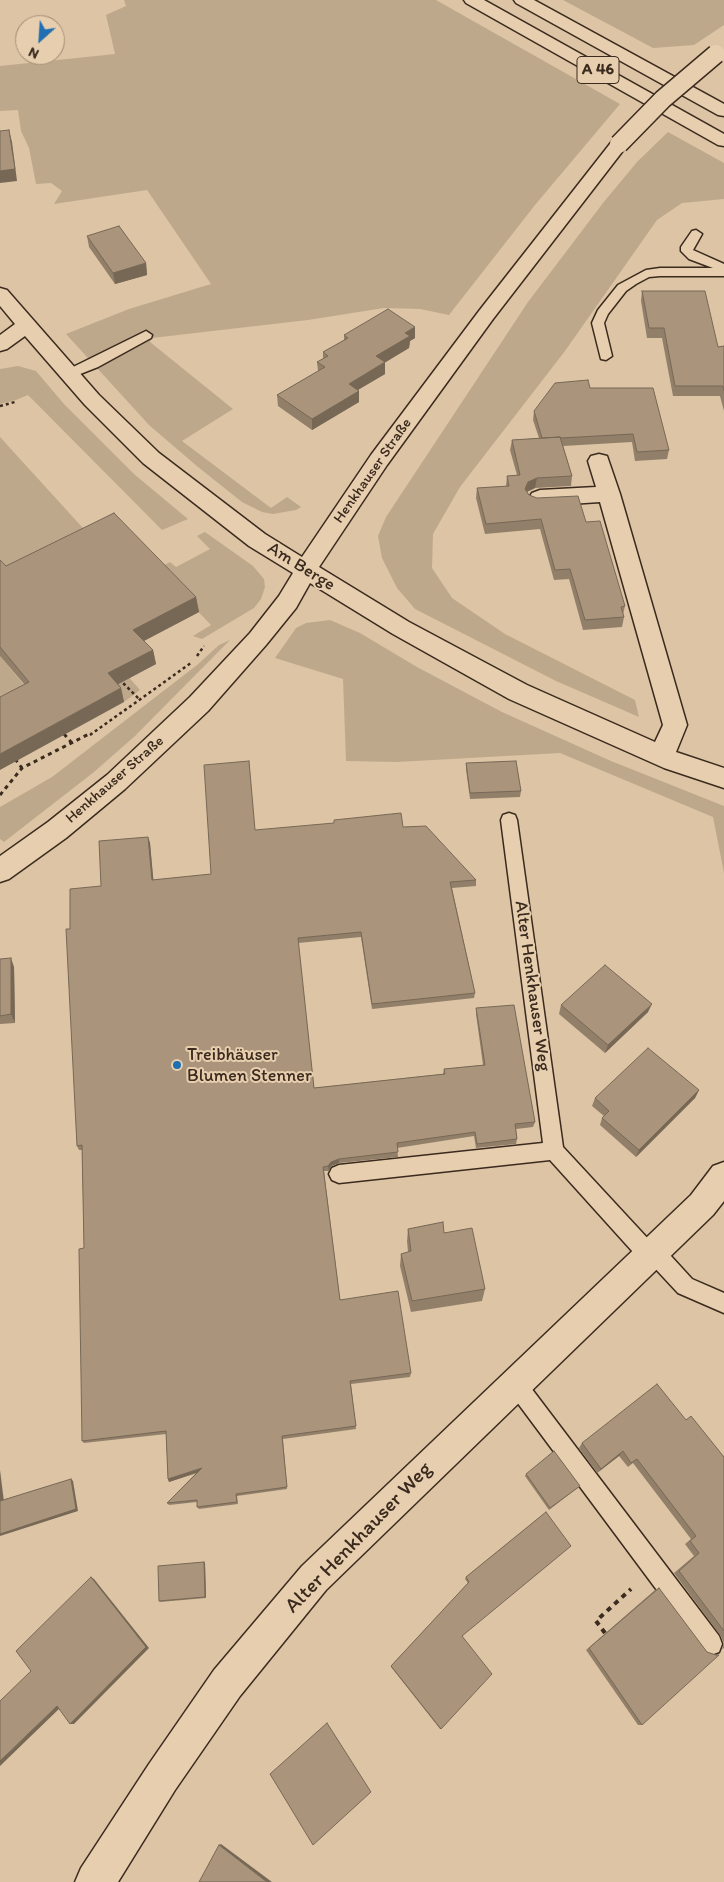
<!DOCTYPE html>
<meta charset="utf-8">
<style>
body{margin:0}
#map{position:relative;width:724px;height:1882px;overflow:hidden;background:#dcc4a5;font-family:Itim,sans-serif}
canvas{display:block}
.north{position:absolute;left:15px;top:15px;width:50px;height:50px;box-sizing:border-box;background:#e6ceae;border:1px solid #a28c74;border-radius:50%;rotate:206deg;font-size:14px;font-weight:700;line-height:20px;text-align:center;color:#3b2a1e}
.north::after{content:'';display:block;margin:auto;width:18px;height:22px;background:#1f6fb2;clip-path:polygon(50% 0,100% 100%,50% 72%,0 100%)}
</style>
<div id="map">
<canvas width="724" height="1882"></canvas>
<div class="north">N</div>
</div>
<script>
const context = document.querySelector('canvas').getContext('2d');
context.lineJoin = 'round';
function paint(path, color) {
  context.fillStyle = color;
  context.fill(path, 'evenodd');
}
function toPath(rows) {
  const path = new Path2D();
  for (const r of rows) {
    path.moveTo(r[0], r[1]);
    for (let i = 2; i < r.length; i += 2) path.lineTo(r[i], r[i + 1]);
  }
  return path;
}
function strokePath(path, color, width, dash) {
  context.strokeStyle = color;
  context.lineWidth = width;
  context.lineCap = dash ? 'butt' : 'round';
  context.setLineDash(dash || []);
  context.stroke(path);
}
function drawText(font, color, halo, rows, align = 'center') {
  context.font = font + ' Itim,sans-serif';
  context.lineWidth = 4;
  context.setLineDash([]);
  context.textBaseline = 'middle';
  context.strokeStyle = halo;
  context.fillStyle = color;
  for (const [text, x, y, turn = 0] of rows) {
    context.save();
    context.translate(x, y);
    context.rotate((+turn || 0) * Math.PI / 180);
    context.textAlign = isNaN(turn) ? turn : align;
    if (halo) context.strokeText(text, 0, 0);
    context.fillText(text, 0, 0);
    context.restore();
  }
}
paint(toPath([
 [124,0,436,0,620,104,535,205,449,315,420,309,384,308,308,320,152,338,150,342,233,409,182,441,271,508,287,497,301,507,296,510,273,514,262,512,242,502,198,467,149,425,66,334,129,309,211,284,147,190,54,204,62,191,51,183,36,184,29,148,21,131,18,110,0,111,0,66,115,54,106,15,126,6],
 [563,0,724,0,724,25,694,45,653,48],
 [668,132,724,163,724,199,682,203,657,220,565,351,460,487,433,534,432,568,452,598,505,634,635,700,639,717,556,681,415,609,397,588,382,558,378,536,386,517,528,302,603,203,637,162],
 [18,366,36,371,64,404,134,474,188,519,162,530,28,395,16,400,0,404,0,369],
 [0,437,123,572,77,618,140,690,124,702,0,569],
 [205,532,253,566,264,579,265,587,261,599,254,608,202,639,193,636,211,625,157,569,170,562,176,567,210,549,197,536],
 [330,620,360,633,417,667,502,712,611,761,724,806,724,873,713,817,560,753,397,762,346,761,343,679,275,658,296,628,306,623],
 [230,640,135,736,94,772,4,842,0,839,0,807,52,777,197,665,219,645],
 [0,656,33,696,0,714]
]), '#bea88c');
const service = toPath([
 [696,230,702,234,693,250,724,264,724,276,660,276,649,277,636,284,626,291,608,314,604,323,612,356,606,360,601,359,592,323,598,310,618,285,646,270,660,268,713,268,689,259,681,251,681,247,692,231,696,230],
 [146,331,152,335,151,338,98,367,70,378,63,374,65,371,146,331],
 [509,813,515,815,517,820,563,1147,651,1242,660,1244,692,1279,724,1293,724,1313,678,1293,651,1264,642,1262,550,1160,339,1183,332,1180,329,1174,332,1168,339,1165,543,1143,501,820,503,815,509,813],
 [515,1373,522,1376,719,1636,722,1644,719,1652,711,1655,703,1652,508,1390,505,1383,508,1376,515,1373]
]);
const minor = toPath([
 [619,139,625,140,628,144,625,148,493,319,387,465,319,567,409,622,527,685,655,742,663,725,600,502,540,506,532,503,529,498,532,493,540,490,596,487,588,461,591,456,599,454,607,456,620,494,687,725,676,752,724,768,724,788,664,768,509,699,393,634,310,583,296,608,266,645,208,711,125,789,66,838,9,879,0,882,0,856,48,822,107,775,190,697,250,633,279,596,293,573,249,546,143,463,85,405,25,336,7,349,0,351,0,335,15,324,0,306,0,288,7,290,99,395,159,453,265,534,302,557,371,455,479,311,613,140,619,139],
 [724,1162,724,1201,713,1215,326,1590,240,1696,175,1790,118,1882,75,1882,81,1868,149,1764,214,1670,302,1566,691,1195,713,1166,724,1162]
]);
const motorway = toPath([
 [464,0,484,0,724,134,724,146,718,145,466,3,464,0],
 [514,0,534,0,724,104,724,116,718,115,516,3,514,0]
]);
strokePath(service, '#3b2a1e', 3);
strokePath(minor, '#3b2a1e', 3);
strokePath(motorway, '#3b2a1e', 3);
strokePath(toPath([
 [0,406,15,402],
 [197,656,204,646],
 [119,679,139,699],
 [90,735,191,663]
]), '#3b2a1e', 2.5, [3, 3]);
strokePath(toPath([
 [64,734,71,742],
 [15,759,22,768],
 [0,795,22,768,91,733]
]), '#3b2a1e', 3, [4, 4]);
strokePath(toPath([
 [605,1633,596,1621,631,1589]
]), '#3b2a1e', 4, [5, 5]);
paint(service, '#e6ceae');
paint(minor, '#e6ceae');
paint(motorway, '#e6ceae');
const minorBridge = toPath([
 [619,144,663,99,716,54]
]);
strokePath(minorBridge, '#3b2a1e', 21, []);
strokePath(minorBridge, '#e6ceae', 18);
paint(toPath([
 [87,236,146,263,147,275,115,284,89,247],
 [642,291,718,347,724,346,724,411,720,396,673,396,662,338,647,338,641,301],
 [415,327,415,338,410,341,409,348,385,362,385,374,358,390,359,391,359,402,312,430,278,406,277,395,318,371,317,362,323,359,323,352,344,340,344,335],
 [590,388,669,450,667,459,635,461,632,442,563,446,572,476,571,486,535,488,527,492,529,495,586,522,625,606,623,614,624,617,622,627,583,630,569,579,554,580,540,529,485,534,476,498,477,488,506,486,507,476,517,475,510,450,512,440,539,438,533,420,534,411],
 [0,560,6,566,196,597,199,612,144,641,153,650,156,664,118,684,121,688,124,702,24,684,0,656],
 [466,763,521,791,520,797,470,799,466,769],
 [403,827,476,880,476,886,452,888,475,993,474,998,372,1009,361,937,298,943,314,1088,443,1074,444,1069,483,1065,476,1014,476,1008,535,1122,533,1127,516,1129,517,1139,516,1144,476,1148,474,1136,397,1148,398,1157,339,1163,331,1166,329,1171,324,1171,340,1300,411,1373,410,1377,351,1384,356,1429,283,1439,287,1489,237,1496,238,1504,199,1509,197,1507,197,1502,169,1505,167,1503,197,1472,169,1482,168,1479,166,1434,84,1443,82,1441,84,1248,82,1150,79,1150,77,1146,70,929,101,886,148,837,150,843,153,880,211,874,255,830],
 [0,959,14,967,15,1023,0,1024],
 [561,1005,648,1012,605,1053,559,1014],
 [699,1090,695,1098,636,1157,600,1125,602,1118,604,1116,592,1106,595,1098],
 [408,1229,444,1233,485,1289,482,1301,411,1312,400,1266,401,1254,408,1252,407,1241],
 [686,1420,724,1457,724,1648,722,1649,724,1643,720,1635,674,1573,694,1556,685,1544,691,1539,633,1463,628,1467,619,1456,597,1473,579,1448,582,1443],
 [526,1474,580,1486,549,1510,525,1476],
 [546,1512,462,1637,441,1729,440,1729,391,1667,391,1666,468,1583,465,1579,466,1577],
 [205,1563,206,1598,160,1602,159,1601],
 [659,1588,642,1725,638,1725,586,1650,655,1590]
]), '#927f6a');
paint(toPath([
 [9,130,12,142,17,181,0,183,0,171],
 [146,263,147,275,115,284,113,273],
 [415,327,415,338,410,341,409,348,376,368,376,356,405,333],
 [385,362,385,374,349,395,349,384],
 [359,391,359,402,312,430,312,419],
 [537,478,535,488,526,492,525,489,528,482],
 [196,597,199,612,136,645,133,630],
 [153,650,156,664,111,688,108,673],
 [121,688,124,702,0,770,0,754],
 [148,837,150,843,154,886,152,880],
 [11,958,14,967,15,1023,11,1014],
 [652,1004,648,1012,605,1053,608,1045],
 [699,1090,695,1098,636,1157,639,1150],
 [339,1159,339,1163,331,1166,329,1171,328,1166,331,1162],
 [623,1451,619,1456,597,1473,601,1469],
 [202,1468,203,1471,169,1482,168,1479],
 [0,1470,4,1502,0,1503],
 [71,1479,73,1481,78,1511,0,1536,0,1534],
 [204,1562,205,1563,206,1598,205,1597],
 [91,1577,94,1579,149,1648,74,1724,70,1724],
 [57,1706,61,1707,0,1766,0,1761],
 [221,1844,272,1882,267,1882,219,1845]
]), '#776856');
const building = toPath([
 [9,130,15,169,0,171,0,131,9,130],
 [119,226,146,263,113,273,87,236,119,226],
 [642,291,705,291,718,347,724,346,724,391,723,386,675,386,664,328,649,328,642,291],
 [388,309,415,327,405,333,410,336,376,356,385,362,349,384,359,391,312,419,277,395,325,367,317,362,328,356,323,352,348,338,344,335,388,309],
 [588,380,590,388,653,388,669,450,637,452,633,434,561,438,560,437,542,438,534,411,555,383,588,380],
 [560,437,572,476,537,478,528,482,525,489,529,495,537,498,578,496,586,522,600,521,625,606,621,607,624,617,585,620,570,569,555,570,541,519,486,524,477,488,509,486,507,476,520,475,512,440,560,437],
 [114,513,196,597,133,630,153,650,108,673,121,688,0,754,0,697,29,682,0,647,0,560,6,566,114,513],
 [249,761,255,830,334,823,334,820,401,813,403,827,426,826,476,880,450,882,475,993,372,1004,361,932,298,938,314,1088,445,1074,444,1069,485,1065,476,1008,514,1005,535,1122,515,1124,517,1139,477,1144,475,1132,397,1143,398,1152,339,1159,331,1162,328,1166,323,1167,340,1300,398,1291,411,1373,350,1381,356,1426,282,1436,287,1487,236,1494,237,1502,197,1507,197,1500,167,1503,202,1468,168,1479,166,1431,82,1441,79,1249,84,1248,82,1145,77,1146,66,929,70,929,70,889,101,886,99,841,148,837,152,880,211,874,204,765,249,761],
 [516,761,521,791,470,793,466,763,516,761],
 [11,958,11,1014,0,1016,0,959,11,958],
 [605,965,652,1004,608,1045,561,1005,605,965],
 [648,1048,699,1090,639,1150,602,1118,609,1111,595,1098,648,1048],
 [443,1222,444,1233,472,1228,485,1289,412,1301,401,1254,411,1251,408,1229,443,1222],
 [657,1384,686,1420,691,1416,724,1457,724,1631,679,1571,699,1553,690,1541,696,1536,637,1459,631,1463,623,1451,601,1469,582,1443,657,1384],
 [554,1451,580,1486,550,1508,526,1474,554,1451],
 [71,1479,76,1509,0,1534,0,1501,71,1479],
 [546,1512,571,1546,462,1636,492,1674,441,1729,391,1666,469,1582,466,1577,546,1512],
 [204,1562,205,1597,159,1601,158,1566,204,1562],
 [91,1577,146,1647,70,1724,57,1706,0,1761,0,1701,31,1671,16,1651,91,1577],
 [659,1588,707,1652,716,1655,719,1655,642,1725,589,1648,659,1588],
 [327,1723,371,1792,313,1845,270,1774,327,1723],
 [219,1845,267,1882,199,1882,219,1845]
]);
paint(building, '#aa947b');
strokePath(building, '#776856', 1);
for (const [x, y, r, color] of [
 [177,1065,5,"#1f6fb2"]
]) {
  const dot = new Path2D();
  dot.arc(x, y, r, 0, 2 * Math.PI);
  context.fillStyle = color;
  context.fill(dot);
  strokePath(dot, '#e6ceae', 2);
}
drawText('15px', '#3b2a1e', '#e6ceae', [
 ["Henkhauser Straße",373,471,-55],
 ["Henkhauser Straße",115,780,-41]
]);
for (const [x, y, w] of [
 [598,70,42]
]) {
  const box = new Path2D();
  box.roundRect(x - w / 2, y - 13.5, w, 27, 4);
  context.fillStyle = '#e6ceae';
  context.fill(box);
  strokePath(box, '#3b2a1e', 1);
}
drawText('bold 16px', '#3b2a1e', null, [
 ["A 46",598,70]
]);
drawText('18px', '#3b2a1e', '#e6ceae', [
 ["Am Berge",301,567,32],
 ["Alter Henkhauser Weg",532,986,82]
]);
drawText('18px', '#3b2a1e', '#e6ceae', [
 ["Treibhäuser",187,1055],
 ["Blumen Stenner",187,1076]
], 'left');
drawText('21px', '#3b2a1e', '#e6ceae', [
 ["Alter Henkhauser Weg",359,1538,-46]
]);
</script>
